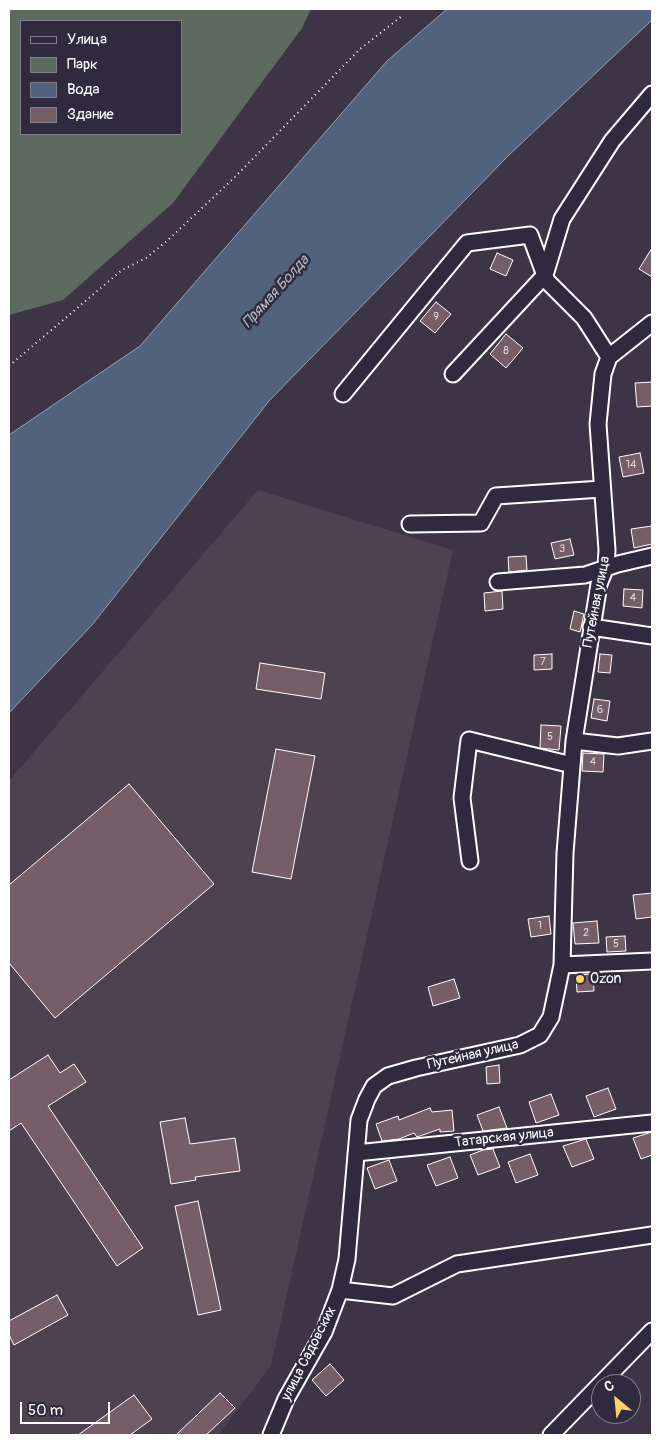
<!DOCTYPE html>
<meta charset="utf-8">
<style>
body{margin:0}
#map{position:relative;width:661px;height:1444px;overflow:hidden;background:#3d3446;font-family:Pangolin,sans-serif}
canvas{display:block}
.frame{position:absolute;inset:0;border:10px solid #fff;pointer-events:none}
.legend{position:absolute;left:20px;top:20px;width:162px;height:115px;box-sizing:border-box;background:#2f2a3d;border:1px solid #827f8b;margin:0;padding:6px 9px;list-style:none;font-size:15px;color:#fff}
.legend li{display:flex;align-items:center;gap:10px;height:25px}
.legend b{width:25px;border:1px solid #827f8b}
.north{position:absolute;left:591px;top:1374px;width:50px;height:50px;box-sizing:border-box;background:#2f2a3d;border:1px solid #827f8b;border-radius:50%;rotate:332deg;font-size:14px;font-weight:700;line-height:20px;text-align:center;color:#fff}
.north::after{content:'';display:block;margin:auto;width:18px;height:22px;background:#ffd166;clip-path:polygon(50% 0,100% 100%,50% 72%,0 100%)}
.scale{position:absolute;left:20px;top:1402px;width:90px;height:22px;box-sizing:border-box;border:2px solid #fff;border-top:0;padding-left:6px;font-size:15px;line-height:18px;white-space:nowrap;color:#fff;-webkit-text-stroke:4px #2f2a3d;paint-order:stroke}
</style>
<div id="map">
<canvas width="661" height="1444"></canvas>
<div class="frame"></div>
<ul class="legend">
<li><b style="height:6px;background:#2f2a3d"></b>Улица</li>
<li><b style="height:14px;background:#5c6a60"></b>Парк</li>
<li><b style="height:14px;background:#51637c"></b>Вода</li>
<li><b style="height:14px;background:#765e68"></b>Здание</li>
</ul>
<div class="north">С</div>
<div class="scale">50 m</div>
</div>
<script>
const context = document.querySelector('canvas').getContext('2d');
context.lineJoin = 'round';
function paint(path, color) {
  context.fillStyle = color;
  context.fill(path, 'evenodd');
}
function toPath(rows) {
  const path = new Path2D();
  for (const r of rows) {
    path.moveTo(r[0], r[1]);
    for (let i = 2; i < r.length; i += 2) path.lineTo(r[i], r[i + 1]);
  }
  return path;
}
function strokePath(path, color, width, dash) {
  context.strokeStyle = color;
  context.lineWidth = width;
  context.lineCap = dash ? 'butt' : 'round';
  context.setLineDash(dash || []);
  context.stroke(path);
}
function drawText(font, color, halo, rows, align = 'center') {
  context.font = font + ' Pangolin,sans-serif';
  context.lineWidth = 5;
  context.setLineDash([]);
  context.textBaseline = 'middle';
  context.strokeStyle = halo;
  context.fillStyle = color;
  for (const [text, x, y, turn = 0] of rows) {
    context.save();
    context.translate(x, y);
    context.rotate((+turn || 0) * Math.PI / 180);
    context.textAlign = isNaN(turn) ? turn : align;
    if (halo) context.strokeText(text, 0, 0);
    context.fillText(text, 0, 0);
    context.restore();
  }
}
paint(toPath([
 [258,490,453,550,271,1366,218,1435,9,1435,9,781]
]), '#4e4150');
paint(toPath([
 [9,9,311,9,302,28,173,203,63,300,9,315],
 [21,21,181,21,181,134,21,134]
]), '#5c6a60');
const water = toPath([
 [447,9,652,9,652,20,508,156,269,401,92,625,9,713,9,435,140,346,387,61,447,9]
]);
paint(water, '#51637c');
strokePath(water, '#97a1b0', 1);
const building = toPath([
 [652,248,652,277,639,269,652,248],
 [497,253,513,260,506,276,490,269,497,253],
 [436,302,451,314,435,333,420,321,436,302],
 [506,334,523,348,506,368,490,354,506,334],
 [652,382,652,406,637,407,635,383,652,382],
 [640,453,644,473,623,477,619,457,640,453],
 [652,526,652,544,634,548,631,529,652,526],
 [570,539,574,555,555,559,551,543,570,539],
 [526,556,527,570,509,572,508,557,526,556],
 [624,589,643,590,642,608,623,606,624,589],
 [502,591,503,609,485,611,484,593,502,591],
 [574,611,584,614,580,632,570,629,574,611],
 [552,654,552,669,534,670,534,655,552,654],
 [600,654,612,655,610,673,598,672,600,654],
 [260,663,325,673,321,699,256,689,260,663],
 [594,699,610,701,607,721,591,718,594,699],
 [541,725,561,726,559,750,540,748,541,725],
 [276,749,315,756,291,879,252,872,276,749],
 [583,753,604,754,603,772,582,771,583,753],
 [129,784,214,884,55,1018,9,963,9,885,129,784],
 [652,893,652,917,636,919,633,895,652,893],
 [549,916,551,934,531,937,528,919,549,916],
 [597,921,599,943,575,944,573,923,597,921],
 [625,936,626,951,607,952,606,937,625,936],
 [593,974,594,991,577,992,576,975,593,974],
 [454,979,460,998,433,1006,428,987,454,979],
 [48,1055,60,1073,74,1064,86,1082,48,1106,143,1248,117,1266,21,1123,9,1131,9,1080,48,1055],
 [499,1065,500,1083,487,1084,486,1067,499,1065],
 [608,1088,616,1109,594,1117,586,1096,608,1088],
 [551,1094,559,1115,536,1123,529,1102,551,1094],
 [499,1107,507,1128,483,1131,477,1115,499,1107],
 [430,1108,432,1112,452,1110,454,1131,440,1132,440,1129,417,1137,414,1133,399,1139,382,1141,376,1124,398,1116,399,1120,430,1108],
 [185,1118,190,1144,235,1138,240,1171,195,1177,196,1180,171,1184,160,1122,185,1118],
 [652,1132,652,1155,641,1159,633,1138,652,1132],
 [586,1139,594,1159,572,1167,563,1146,586,1139],
 [493,1149,500,1167,478,1175,470,1155,483,1150,493,1149],
 [530,1154,538,1175,516,1183,508,1162,530,1154],
 [450,1157,458,1178,436,1186,427,1165,450,1157],
 [389,1160,397,1181,375,1189,367,1168,389,1160],
 [198,1201,221,1310,198,1315,175,1206,198,1201],
 [57,1295,68,1315,14,1345,9,1335,9,1321,57,1295],
 [330,1364,344,1380,326,1396,312,1380,330,1364],
 [220,1393,235,1408,206,1435,176,1435,220,1393],
 [134,1395,152,1419,130,1435,78,1435,134,1395]
]);
paint(building, '#765e68');
strokePath(building, '#fff', 1);
const minor = toPath([
 [453,374,545,275,562,219,612,141,652,94],
 [343,394,467,243,530,235,547,281,584,318,609,357],
 [410,524,481,523,496,496,602,489],
 [498,582,585,575,618,564,652,556],
 [591,627,652,636],
 [574,741,618,746,652,741],
 [470,861,462,798,469,740,572,765],
 [562,965,652,961],
 [356,1153,652,1123],
 [340,1290,393,1296,457,1264,652,1235],
 [271,1435,286,1399,324,1332,340,1290,347,1259,359,1120,367,1099,374,1086,388,1076,416,1068,520,1045,540,1035,551,1017,562,965,565,853,574,741,599,584,606,567,607,550,598,424,603,374,609,357,652,323],
 [551,1435,652,1331]
]);
strokePath(minor, '#fff', 19);
strokePath(toPath([
 [9,366,122,270,146,258,168,240,234,178,360,49,402,16]
]), '#fff', 2, [1, 4]);
strokePath(minor, '#2f2a3d', 15);
for (const [x, y, r, color] of [
 [580,979,5,"#ffd166"]
]) {
  const dot = new Path2D();
  dot.arc(x, y, r, 0, 2 * Math.PI);
  context.fillStyle = color;
  context.fill(dot);
  strokePath(dot, '#2f2a3d', 2);
}
drawText('11px', '#ddd7d9', null, [
 ["9",436,317],
 ["8",506,351],
 ["14",631,465],
 ["3",562,549],
 ["4",633,598],
 ["7",543,662],
 ["6",600,710],
 ["5",550,737],
 ["4",593,762],
 ["1",540,926],
 ["2",586,933],
 ["5",616,944]
]);
drawText('14px', '#fff', '#2f2a3d', [
 ["Путейная улица",597,602,-79],
 ["Путейная улица",473,1055,-13],
 ["Татарская улица",504,1138,-6],
 ["улица Садовских",309,1354,-63]
]);
drawText('14px', '#fff', '#2f2a3d', [
 ["Ozon",590,979]
], 'left');
drawText('italic 15px', '#b1b9c4', '#2f2a3d', [
 ["Прямая Болда",276,292,-48]
]);
</script>
